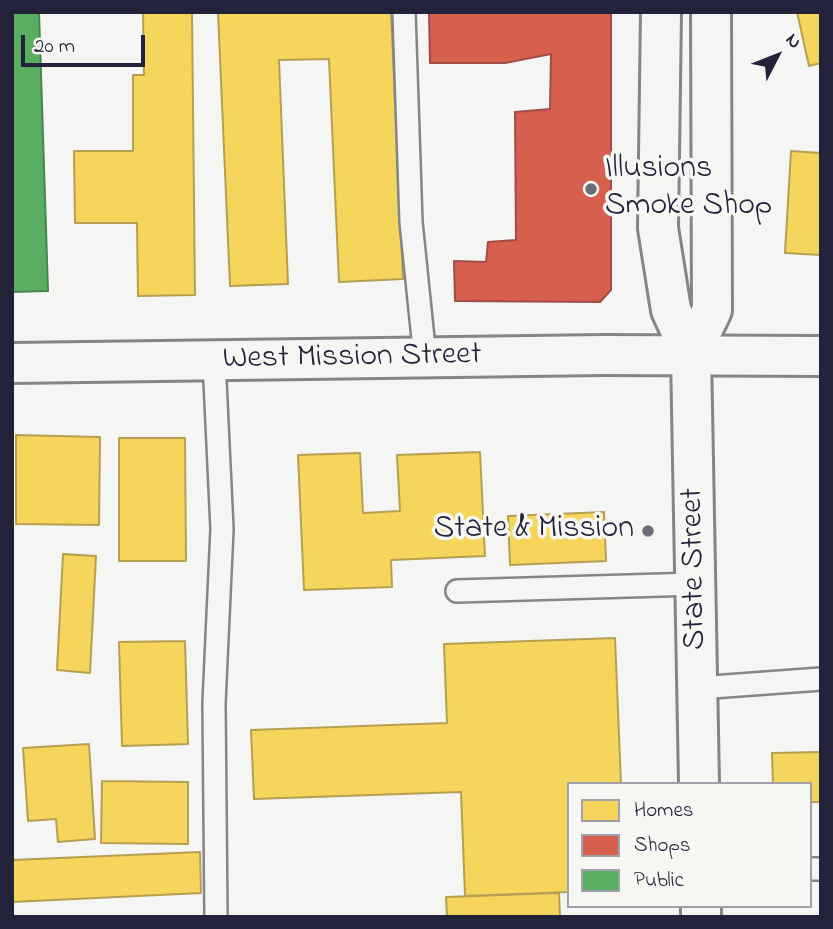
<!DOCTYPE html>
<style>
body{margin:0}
#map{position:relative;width:833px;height:929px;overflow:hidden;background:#f5f5f3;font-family:"Indie Flower",sans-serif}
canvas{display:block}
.frame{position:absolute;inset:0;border:14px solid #22223b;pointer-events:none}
.legend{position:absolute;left:567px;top:782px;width:245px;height:126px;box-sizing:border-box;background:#f6f6f2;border:2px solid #a1a1a9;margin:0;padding:9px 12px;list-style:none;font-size:21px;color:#22223b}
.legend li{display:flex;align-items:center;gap:14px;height:35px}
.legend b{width:35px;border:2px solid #a1a1a9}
.north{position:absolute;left:742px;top:21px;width:70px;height:70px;-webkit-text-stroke:5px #f6f6f2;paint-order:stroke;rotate:48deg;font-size:19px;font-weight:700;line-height:28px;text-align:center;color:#22223b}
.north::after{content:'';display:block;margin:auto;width:24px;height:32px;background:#22223b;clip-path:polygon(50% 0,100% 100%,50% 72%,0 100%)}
.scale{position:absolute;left:21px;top:35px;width:124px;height:32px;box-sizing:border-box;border:4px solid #22223b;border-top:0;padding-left:9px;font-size:21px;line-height:24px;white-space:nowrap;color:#22223b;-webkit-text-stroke:5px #f6f6f2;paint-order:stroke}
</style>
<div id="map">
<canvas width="833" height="929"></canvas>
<div class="frame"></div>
<ul class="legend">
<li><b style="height:19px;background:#f6d55c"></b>Homes</li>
<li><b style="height:19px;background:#d6604d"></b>Shops</li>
<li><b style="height:19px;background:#5aae61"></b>Public</li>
</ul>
<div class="north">N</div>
<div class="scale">20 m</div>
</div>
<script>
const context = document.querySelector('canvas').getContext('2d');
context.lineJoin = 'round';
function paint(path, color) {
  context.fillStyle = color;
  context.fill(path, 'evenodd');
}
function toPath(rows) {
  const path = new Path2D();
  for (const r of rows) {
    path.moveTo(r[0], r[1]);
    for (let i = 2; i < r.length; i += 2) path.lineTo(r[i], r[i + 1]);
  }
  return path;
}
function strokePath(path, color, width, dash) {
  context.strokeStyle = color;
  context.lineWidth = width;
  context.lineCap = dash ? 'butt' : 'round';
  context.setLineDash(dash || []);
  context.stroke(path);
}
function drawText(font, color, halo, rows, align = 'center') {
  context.font = font + ' "Indie Flower",sans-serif';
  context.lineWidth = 7;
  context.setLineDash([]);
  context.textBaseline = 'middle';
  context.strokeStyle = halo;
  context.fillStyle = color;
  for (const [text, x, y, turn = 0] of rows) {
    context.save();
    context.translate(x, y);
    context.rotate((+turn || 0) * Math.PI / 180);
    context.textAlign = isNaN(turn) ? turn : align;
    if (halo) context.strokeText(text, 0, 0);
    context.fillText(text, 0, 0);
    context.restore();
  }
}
const homes = toPath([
 [143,12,192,12,195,295,138,296,137,223,75,223,74,151,133,151,133,75,144,75,143,12],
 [218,12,391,12,403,279,339,282,329,59,279,60,288,284,230,286,218,12],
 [797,12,821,12,821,63,809,66,797,12],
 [791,151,821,153,821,255,785,253,791,151],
 [16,435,100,437,99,525,16,524,16,435],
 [119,438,185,438,186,561,119,561,119,438],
 [480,452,485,556,391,560,392,587,304,590,298,455,360,453,363,513,400,511,397,455,480,452],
 [604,512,606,561,510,565,508,516,604,512],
 [63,554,96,556,90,673,57,670,63,554],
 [615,638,621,784,569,784,569,892,465,896,461,792,254,799,251,730,447,723,444,644,615,638],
 [185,641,188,744,122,746,119,642,185,641],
 [89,744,95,839,58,842,56,819,28,821,23,748,89,744],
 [821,752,821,802,810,802,810,784,773,784,772,753,821,752],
 [102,781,188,782,188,844,101,843,102,781],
 [200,852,201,893,12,902,12,860,200,852],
 [559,893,560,917,447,917,446,897,559,893]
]);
paint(homes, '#f6d55c');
strokePath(homes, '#b69f52', 2);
const shops = toPath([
 [429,12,611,12,611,290,600,302,455,301,454,261,486,262,488,242,516,240,515,112,550,109,551,54,505,63,430,63,429,12]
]);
paint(shops, '#d6604d');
strokePath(shops, '#a04d48', 2);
const public = toPath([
 [12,12,39,12,48,291,12,292,12,12]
]);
paint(public, '#5aae61');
strokePath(public, '#498456', 2);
const lane = toPath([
 [404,12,411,222,425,358],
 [214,360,222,529,214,703,216,917],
 [457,591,696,584],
 [698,688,821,679],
 [810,869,821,869]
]);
const secondary = toPath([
 [12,363,603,355,821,356]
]);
const primary = toPath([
 [661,12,658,228,671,310,691,354,699,784],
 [691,354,712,310,711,12],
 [701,906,701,917]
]);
strokePath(lane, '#858589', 26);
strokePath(secondary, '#858589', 44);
strokePath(primary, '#858589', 44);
strokePath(lane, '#f5f5f3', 21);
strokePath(secondary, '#f5f5f3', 38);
strokePath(primary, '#f5f5f3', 38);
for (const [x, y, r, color] of [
 [591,189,7,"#6c6c7b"],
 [648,531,7,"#6c6c7b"]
]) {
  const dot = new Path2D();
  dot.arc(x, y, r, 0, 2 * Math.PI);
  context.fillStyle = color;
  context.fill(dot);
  strokePath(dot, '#f6f6f2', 2.5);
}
drawText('32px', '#22223b', '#f6f6f2', [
 ["Illusions",605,171],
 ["Smoke Shop",605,208],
 ["State & Mission",634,531,"right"]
], 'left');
drawText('32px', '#22223b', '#f6f6f2', [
 ["West Mission Street",352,359,-1],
 ["State Street",696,569,-91]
]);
</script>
